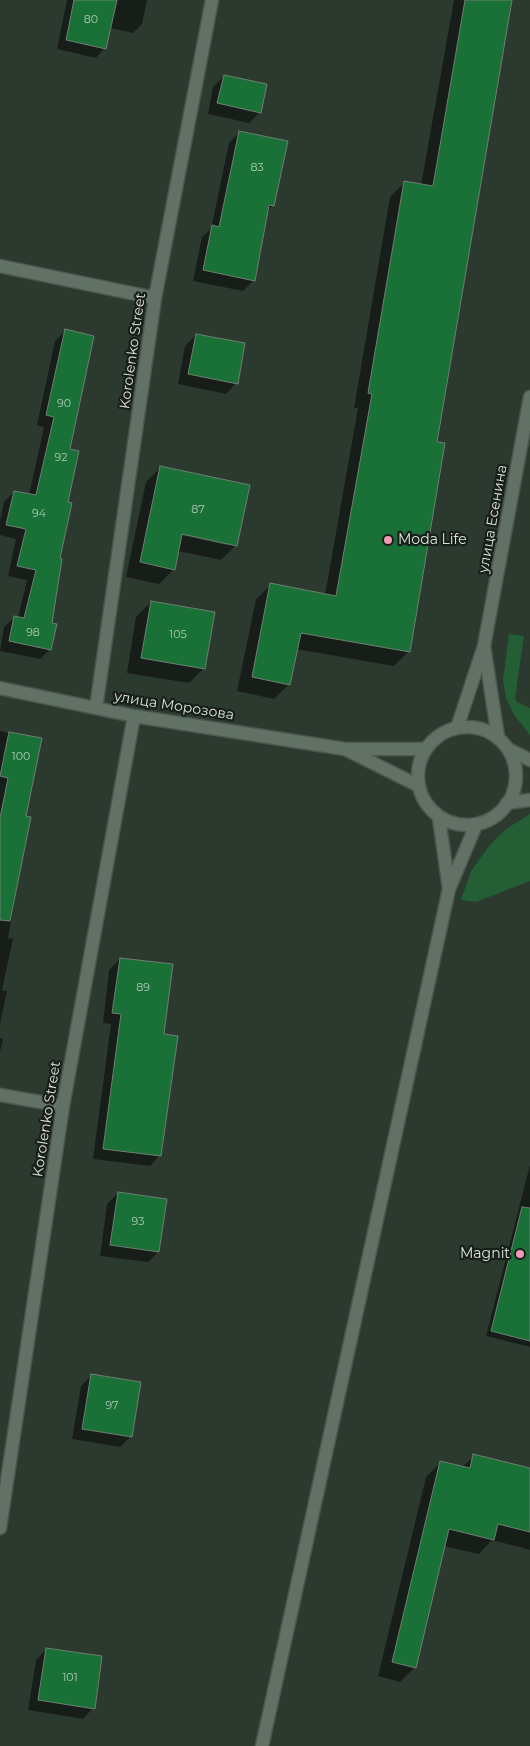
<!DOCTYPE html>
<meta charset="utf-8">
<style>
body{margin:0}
canvas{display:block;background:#2c392e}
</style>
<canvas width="530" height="1746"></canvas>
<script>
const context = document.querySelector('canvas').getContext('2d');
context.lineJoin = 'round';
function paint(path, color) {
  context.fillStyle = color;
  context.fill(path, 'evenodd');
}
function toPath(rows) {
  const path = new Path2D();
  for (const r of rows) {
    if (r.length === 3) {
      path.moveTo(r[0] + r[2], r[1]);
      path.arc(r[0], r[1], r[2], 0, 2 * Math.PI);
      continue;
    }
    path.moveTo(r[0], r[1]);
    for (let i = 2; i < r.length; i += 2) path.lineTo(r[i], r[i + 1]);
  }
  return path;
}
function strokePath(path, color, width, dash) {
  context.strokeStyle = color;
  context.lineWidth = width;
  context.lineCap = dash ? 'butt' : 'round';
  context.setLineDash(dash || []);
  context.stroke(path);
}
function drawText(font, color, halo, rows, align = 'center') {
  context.font = font + ' Montserrat,sans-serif';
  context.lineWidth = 4.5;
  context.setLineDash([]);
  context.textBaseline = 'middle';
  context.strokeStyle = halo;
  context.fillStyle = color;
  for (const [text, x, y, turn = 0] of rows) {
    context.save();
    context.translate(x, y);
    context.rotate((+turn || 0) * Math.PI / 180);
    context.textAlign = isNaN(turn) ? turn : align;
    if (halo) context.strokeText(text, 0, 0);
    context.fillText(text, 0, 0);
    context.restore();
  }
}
paint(toPath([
 [509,634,524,636,515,698,517,702,530,708,530,735,515,716,506,698,503,680],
 [530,814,530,881,476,902,461,900,471,871,490,845,506,829]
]), '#235e34');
paint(toPath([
 [67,0,147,0,142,24,133,33,110,28,105,48,96,58,57,49],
 [454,0,511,0,436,443,409,651,394,666,296,649,289,684,274,699,237,691,256,599,271,585,325,595,358,408,354,408,390,197,405,182,421,185],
 [224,76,260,112,249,123,208,114,213,87],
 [240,132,273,205,267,212,254,280,243,291,193,281,202,237,211,229,229,143],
 [65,331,69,450,67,503,58,559,50,649,40,659,0,651,4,627,15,617,18,618,27,580,8,576,16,539,0,535,0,521,4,502,14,492,29,495,44,427,37,425,55,341],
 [196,335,236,383,226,394,178,384,185,346],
 [161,467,236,545,221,560,178,551,174,569,159,584,126,577,146,482],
 [177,532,227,542,227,545,176,534],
 [151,602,204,668,189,683,127,673,136,617],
 [0,731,40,739,24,817,29,818,8,938,13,939,2,990,7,991,0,1024],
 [120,959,162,1035,160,1155,150,1166,93,1159,111,1024,103,1023,109,970],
 [0,1038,3,1039,0,1052],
 [530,1165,530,1347,486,1336],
 [118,1193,165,1200,158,1252,148,1262,100,1256,107,1204],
 [91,1376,131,1436,120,1447,72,1439,81,1386],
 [474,1456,530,1469,530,1550,492,1540,479,1554,444,1546,415,1667,400,1682,378,1676,426,1477,441,1462,462,1467],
 [47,1649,93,1708,83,1719,28,1710,36,1660]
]), '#0007');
const building = toPath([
 [74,0,117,0,106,49,66,40,74,0],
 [465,0,512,0,437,442,445,443,410,652,301,633,290,685,252,677,270,583,336,596,372,394,368,393,404,181,433,186,465,0],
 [224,75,267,84,261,113,217,103,224,75],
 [239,131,288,141,274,206,269,205,255,281,203,270,212,225,219,227,239,131],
 [65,329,94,336,70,449,79,451,68,502,72,503,60,558,62,559,52,623,57,624,51,650,9,641,14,616,24,618,36,570,17,566,26,529,6,525,14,491,36,495,54,417,46,415,65,329],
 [196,334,245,343,238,384,188,374,196,334],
 [160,466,250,485,237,546,182,534,175,570,140,562,160,466],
 [151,601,215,612,205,669,141,658,151,601],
 [9,732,42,738,26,816,31,817,10,921,0,920,0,818,8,778,0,776,9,732],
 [120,958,173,964,164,1034,178,1036,161,1156,103,1149,121,1014,112,1013,120,958],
 [118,1192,167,1199,159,1252,110,1245,118,1192],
 [522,1207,530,1208,530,1341,491,1331,522,1207],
 [91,1374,141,1382,132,1437,82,1429,91,1374],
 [473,1454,530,1468,530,1532,498,1524,494,1540,449,1529,416,1668,392,1662,440,1461,470,1468,473,1454],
 [46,1648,102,1656,95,1709,38,1700,46,1648]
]);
paint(building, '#1a7138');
strokePath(building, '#6f7e71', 1);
const minor = toPath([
 [0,266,155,298],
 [484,646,530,397],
 [0,688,134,716,345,749],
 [96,708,155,298,212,0],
 [467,776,49],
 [457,728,484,646,498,737],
 [510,750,530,760],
 [419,786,345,749,426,749],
 [507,803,530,800],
 [439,818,449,889,476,825],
 [0,1095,63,1106],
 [0,1528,63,1106,134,716],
 [262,1746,449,889]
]);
strokePath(minor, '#4c574e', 15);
strokePath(minor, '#627165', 12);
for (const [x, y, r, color] of [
 [388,540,5,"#f19ab4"],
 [520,1254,5,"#f19ab4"]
]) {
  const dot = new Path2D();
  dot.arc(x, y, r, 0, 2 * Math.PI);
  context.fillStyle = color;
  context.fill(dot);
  strokePath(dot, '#181e19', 2);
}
drawText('11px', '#acc8b4', null, [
 ["80",91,20],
 ["83",257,168],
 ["90",64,404],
 ["92",61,458],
 ["87",198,510],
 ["94",39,514],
 ["98",33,633],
 ["105",178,635],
 ["100",21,757],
 ["89",143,988],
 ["93",138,1222],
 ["97",112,1406],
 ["101",70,1678]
]);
drawText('14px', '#dce5de', '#181e19', [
 ["Korolenko Street",133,351,-82],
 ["улица Есенина",493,519,-80],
 ["улица Морозова",174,706,9],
 ["Korolenko Street",47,1119,-81]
]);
drawText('14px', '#dce5de', '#181e19', [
 ["Moda Life",398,540],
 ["Magnit",510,1254,"right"]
], 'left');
</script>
